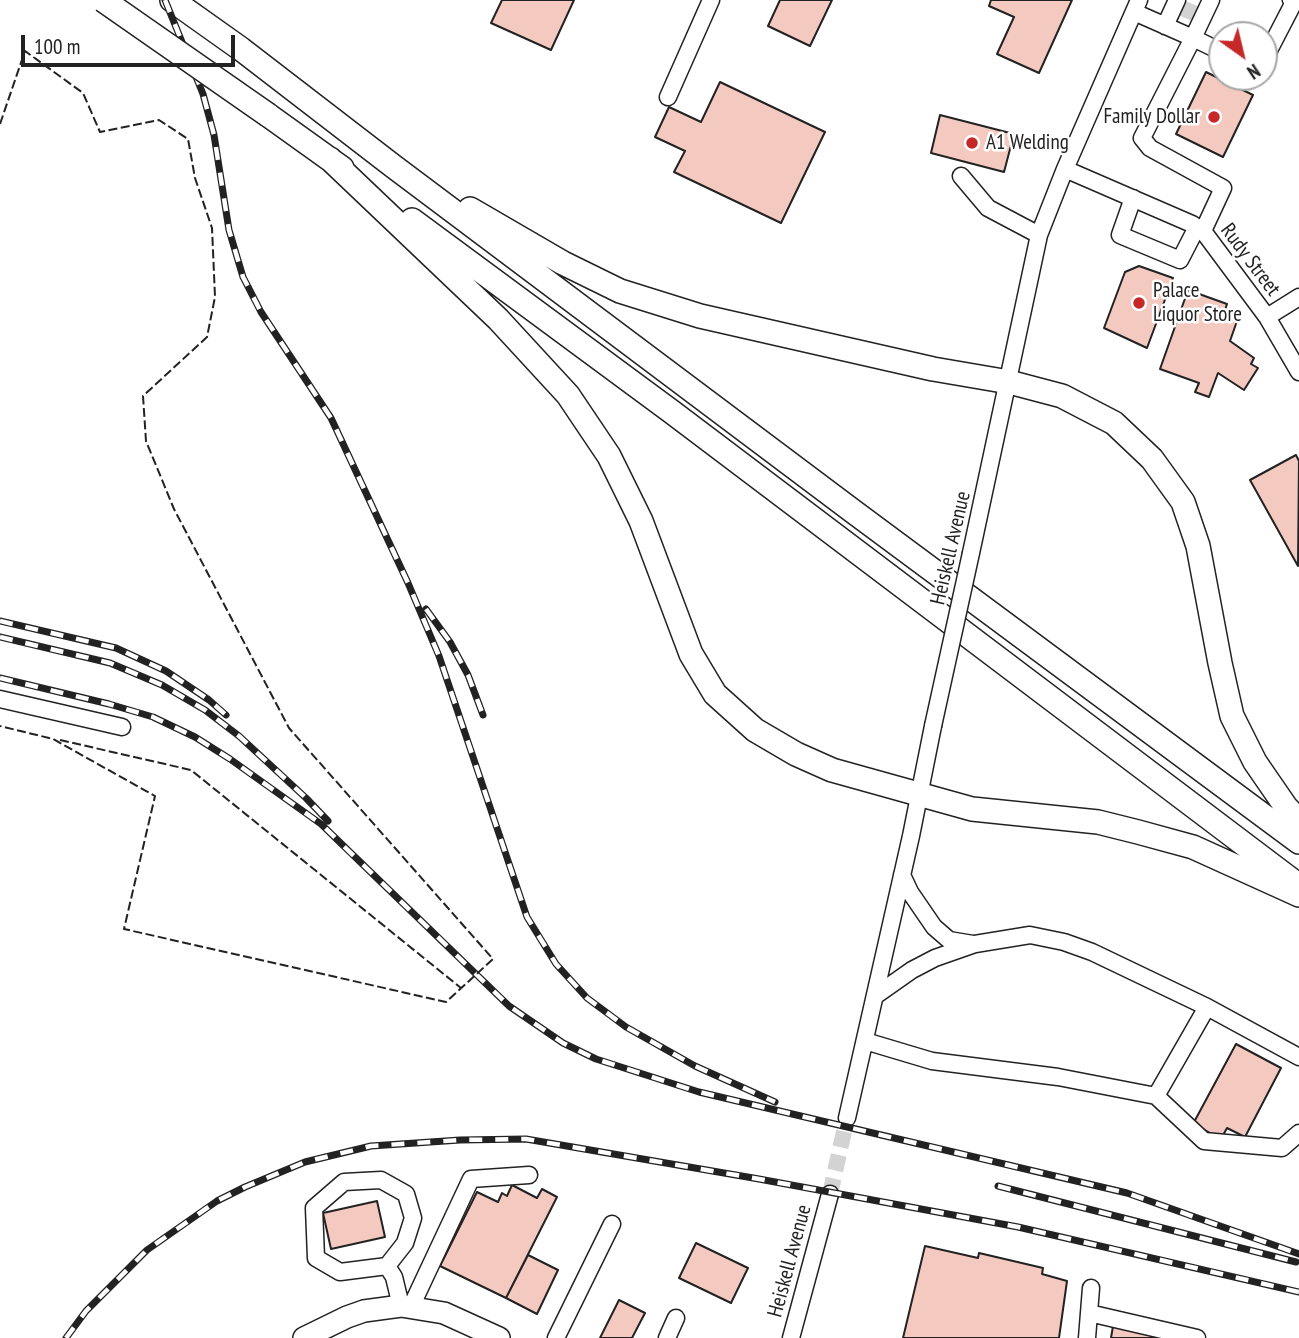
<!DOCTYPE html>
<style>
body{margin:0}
#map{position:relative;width:1299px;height:1338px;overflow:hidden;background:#fff;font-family:"PT Sans Narrow",sans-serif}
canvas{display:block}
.north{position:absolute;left:1208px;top:21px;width:70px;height:70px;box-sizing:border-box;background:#fff;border:2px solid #a7a7a7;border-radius:50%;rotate:146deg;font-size:19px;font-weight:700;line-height:28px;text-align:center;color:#222}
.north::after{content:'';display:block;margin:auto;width:24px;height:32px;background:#c62828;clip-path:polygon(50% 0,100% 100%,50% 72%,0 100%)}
.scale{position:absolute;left:21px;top:35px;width:214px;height:32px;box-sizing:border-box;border:4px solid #222;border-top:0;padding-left:9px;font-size:21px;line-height:24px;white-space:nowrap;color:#222;-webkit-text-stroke:5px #fff;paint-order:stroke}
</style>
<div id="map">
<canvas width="1299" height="1338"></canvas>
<div class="north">N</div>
<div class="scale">100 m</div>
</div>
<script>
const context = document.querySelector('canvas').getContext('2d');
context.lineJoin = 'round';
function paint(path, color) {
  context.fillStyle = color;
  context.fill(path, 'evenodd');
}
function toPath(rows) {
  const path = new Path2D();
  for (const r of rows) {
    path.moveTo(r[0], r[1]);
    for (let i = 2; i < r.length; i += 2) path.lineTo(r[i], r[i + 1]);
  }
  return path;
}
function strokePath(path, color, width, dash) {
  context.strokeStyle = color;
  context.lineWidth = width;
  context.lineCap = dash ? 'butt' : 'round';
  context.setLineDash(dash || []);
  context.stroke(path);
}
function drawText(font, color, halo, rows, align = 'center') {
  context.font = font + ' "PT Sans Narrow",sans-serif';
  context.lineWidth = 5;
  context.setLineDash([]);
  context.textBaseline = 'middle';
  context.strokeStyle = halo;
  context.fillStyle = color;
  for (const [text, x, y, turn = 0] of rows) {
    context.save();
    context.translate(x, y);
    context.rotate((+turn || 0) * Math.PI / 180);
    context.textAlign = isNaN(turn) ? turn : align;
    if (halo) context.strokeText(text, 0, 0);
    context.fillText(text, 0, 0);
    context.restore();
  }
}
const building = toPath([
 [502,0,574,0,551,50,491,23,502,0],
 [780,0,832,0,810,46,768,26,780,0],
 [991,0,1072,0,1039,73,997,54,1014,17,989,6,991,0],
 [1206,72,1253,95,1223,157,1176,134,1206,72],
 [720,82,825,132,781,223,674,172,685,151,655,137,669,107,701,122,720,82],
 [940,115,1014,134,1004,172,931,153,940,115],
 [1139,266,1173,278,1147,348,1104,328,1125,272,1139,266],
 [1188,290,1227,304,1223,316,1237,321,1230,341,1254,358,1251,364,1258,368,1244,390,1218,373,1209,397,1195,392,1199,383,1160,369,1188,290],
 [1296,455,1299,461,1298,566,1250,480,1296,455],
 [1236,1044,1281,1068,1245,1137,1227,1128,1221,1139,1193,1124,1236,1044],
 [512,1185,537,1198,542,1189,557,1197,506,1298,440,1266,477,1192,498,1202,502,1193,507,1196,512,1185],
 [377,1201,385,1237,331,1249,323,1213,377,1201],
 [696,1243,748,1268,731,1303,679,1278,696,1243],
 [925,1246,978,1258,979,1253,1043,1268,1042,1274,1067,1281,1059,1338,903,1338,925,1246],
 [528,1255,558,1270,537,1314,506,1298,528,1255],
 [619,1300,645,1313,632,1338,600,1338,619,1300],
 [1113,1326,1156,1331,1154,1338,1111,1338,1113,1326]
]);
paint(building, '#f3c9c0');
strokePath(building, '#222', 2);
strokePath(toPath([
 [1182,8,1196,14],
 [830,1194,847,1118]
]), '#d3d3d3', 16, [16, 8]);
const minor = toPath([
 [1211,0,1193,38,1222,52],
 [1134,12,1193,38,1142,138,1150,148,1223,188,1203,231],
 [1165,26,1177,0],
 [1264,60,1294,2,1291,0],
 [668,97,711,0],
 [1065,169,1192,224,1203,231,1267,317,1299,372],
 [961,176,988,208,1039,235],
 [1133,198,1120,235,1180,260,1197,227],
 [1267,317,1299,297],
 [971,553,1039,235,1065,169,1139,0],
 [0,699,122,727],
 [902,875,910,892,934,927,949,940,973,944],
 [1207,1007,1299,1057],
 [865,1041,932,1061,1058,1077,1156,1096,1207,1007,1092,952,1064,942,1030,935,975,944,935,958,912,970,875,996],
 [1156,1096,1204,1141,1282,1148,1299,1133],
 [847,1118,911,836,933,726],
 [387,1266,405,1243,413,1218,406,1194,381,1180,344,1182,314,1208,316,1258,340,1272,387,1266,394,1277,401,1306],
 [411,1307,471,1179,529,1175],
 [1089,1313,1197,1338],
 [556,1338,612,1224],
 [667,1338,676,1318],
 [791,1338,830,1194],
 [1087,1338,1091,1288]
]);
const major = toPath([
 [304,1338,347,1317,364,1311,401,1306,444,1313,499,1338]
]);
const highway = toPath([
 [172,0,241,49,393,166,854,512,1299,842],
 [268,115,342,168],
 [330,159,498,319,568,395,609,456,641,521,691,654,715,694,755,730,796,754,832,770,972,809,1098,822,1138,832,1193,847,1299,895],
 [470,209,563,263,620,291,700,316,933,369,1009,382,1062,396,1114,423,1152,459,1183,502,1198,546,1220,663,1232,716,1255,762,1286,807,1299,821],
 [412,220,672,412,1294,882]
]);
strokePath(minor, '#222', 19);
strokePath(major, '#222', 24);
strokePath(highway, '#222', 26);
strokePath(minor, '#fff', 16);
strokePath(major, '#fff', 21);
strokePath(highway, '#fff', 23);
const rail = toPath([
 [165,0,203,94,214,135,229,230,243,277,261,312,331,418,408,583,439,656,527,917,556,964,587,998,626,1027,695,1066,775,1102],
 [426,609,450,642,468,675,483,715],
 [0,621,116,648,166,671,209,700,226,715],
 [0,637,110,663,162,685,205,710,239,736,306,798,328,821],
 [0,678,109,704,153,717,195,737,230,759,321,824,509,1006,563,1043,596,1059,699,1092,1127,1193,1299,1254],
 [998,1186,1296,1262],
 [66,1338,86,1311,147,1250,217,1201,245,1187,305,1162,371,1146,460,1140,526,1139,759,1179,1018,1227,1299,1292]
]);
strokePath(rail, '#222', 7);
strokePath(rail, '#fff', 4.5, [13]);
const minorBridge = toPath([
 [933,726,971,553]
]);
const highwayBridge = toPath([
 [103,0,268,115]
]);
strokePath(minorBridge, '#222', 19, []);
strokePath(highwayBridge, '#222', 26, []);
strokePath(minorBridge, '#fff', 16);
strokePath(highwayBridge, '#fff', 23);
strokePath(toPath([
 [0,124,25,51,83,93,100,132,159,120,188,139,195,178,212,228,215,297,207,337,143,396,146,441,174,509,289,728,493,959,446,1002,124,929,155,796,53,739,0,726],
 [60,740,191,770,461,988]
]), '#222', 2, [9, 3.5]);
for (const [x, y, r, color] of [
 [1214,117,7,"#c62828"],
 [972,143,7,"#c62828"],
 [1139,303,7,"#c62828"]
]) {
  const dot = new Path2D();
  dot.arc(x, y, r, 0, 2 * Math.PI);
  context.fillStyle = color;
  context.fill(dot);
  strokePath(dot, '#fff', 2.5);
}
drawText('21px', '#222', '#fff', [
 ["Family Dollar",1200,117,"right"],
 ["A1 Welding",986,143],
 ["Palace",1153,291],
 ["Liquor Store",1153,315]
], 'left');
drawText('21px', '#222', '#fff', [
 ["Rudy Street",1250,260,53],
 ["Heiskell Avenue",951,548,-77],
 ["Heiskell Avenue",790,1261,-75]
]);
</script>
